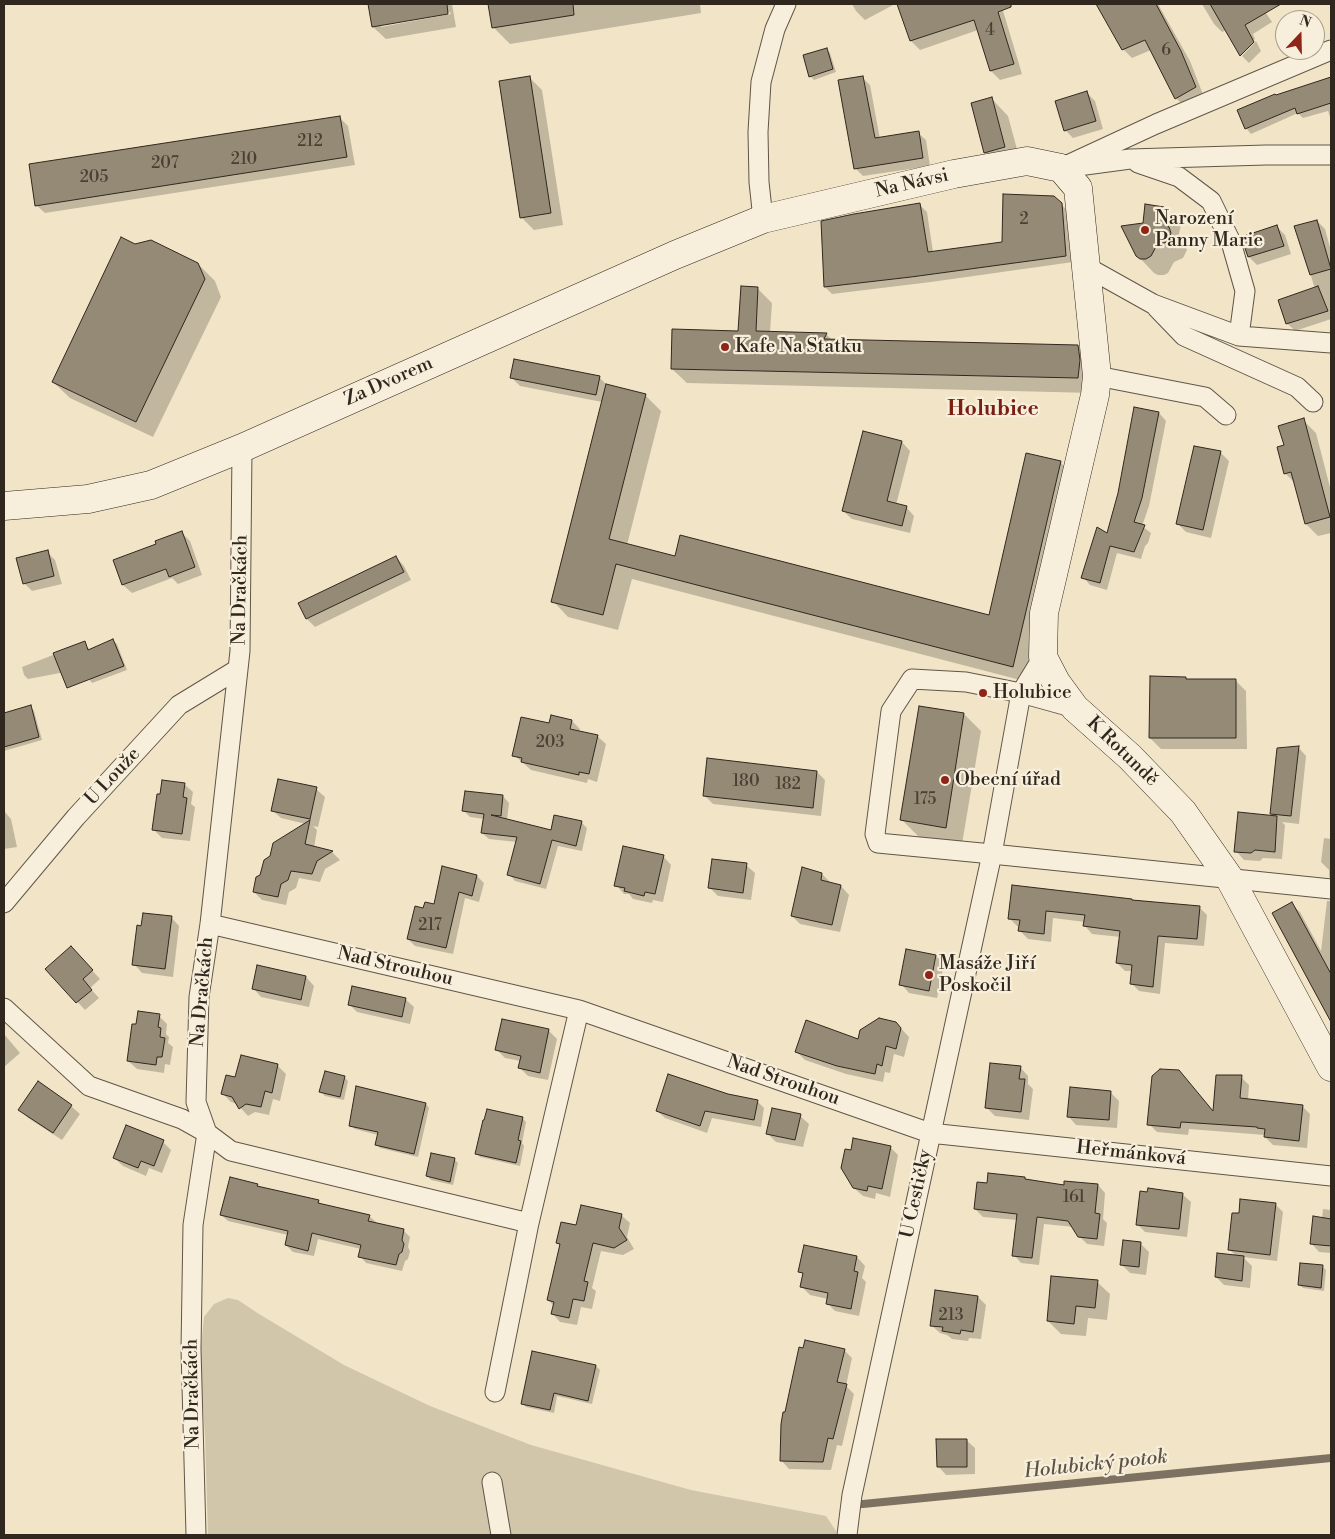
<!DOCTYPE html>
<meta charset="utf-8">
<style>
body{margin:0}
#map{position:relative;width:1335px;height:1539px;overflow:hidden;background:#f2e5c7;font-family:"Libre Bodoni",serif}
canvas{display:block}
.frame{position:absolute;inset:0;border:5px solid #30271e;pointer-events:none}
.north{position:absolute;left:1275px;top:10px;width:50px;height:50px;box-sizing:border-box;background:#f7eedb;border:1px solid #a79e8f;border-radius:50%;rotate:21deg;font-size:14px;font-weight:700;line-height:20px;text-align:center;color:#30271e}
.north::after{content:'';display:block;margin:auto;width:18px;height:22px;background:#8f2418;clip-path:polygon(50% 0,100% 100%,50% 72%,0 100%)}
</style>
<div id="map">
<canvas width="1335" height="1539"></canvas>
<div class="frame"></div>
<div class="north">N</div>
</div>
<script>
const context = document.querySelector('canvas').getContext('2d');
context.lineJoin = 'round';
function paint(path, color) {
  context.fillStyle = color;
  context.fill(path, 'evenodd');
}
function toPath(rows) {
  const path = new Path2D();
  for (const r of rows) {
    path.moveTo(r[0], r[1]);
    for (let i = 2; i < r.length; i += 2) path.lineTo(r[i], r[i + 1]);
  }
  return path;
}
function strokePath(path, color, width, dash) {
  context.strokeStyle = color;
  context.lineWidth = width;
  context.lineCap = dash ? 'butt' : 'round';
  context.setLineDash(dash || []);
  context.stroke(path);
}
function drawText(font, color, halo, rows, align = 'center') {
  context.font = font + ' "Libre Bodoni",serif';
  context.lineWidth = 4.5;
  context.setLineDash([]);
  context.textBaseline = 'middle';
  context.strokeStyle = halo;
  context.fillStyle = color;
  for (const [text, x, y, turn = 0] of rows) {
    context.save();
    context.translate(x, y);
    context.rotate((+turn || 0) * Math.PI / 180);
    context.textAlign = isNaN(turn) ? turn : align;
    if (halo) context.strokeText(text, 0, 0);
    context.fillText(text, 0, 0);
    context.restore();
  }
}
paint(toPath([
 [228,1298,238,1300,259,1314,344,1365,430,1406,531,1445,691,1490,826,1516,836,1531,836,1535,208,1535,205,1437,200,1358,204,1317,214,1304]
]), '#d1c5aa');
paint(toPath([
 [369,4,452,4,456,27,386,39,373,27],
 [450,12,451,14,381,27,381,24],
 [489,4,700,4,701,13,510,44,493,27],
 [852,4,895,4,865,20,856,11],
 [898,4,943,4,945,9,958,4,1001,4,1022,74,1000,80,991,71,978,30,920,50,911,41],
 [1098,4,1158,4,1190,61,1204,97,1185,107,1176,98,1151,50,1132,58,1123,49],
 [1202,4,1236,4,1238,7,1245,4,1260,4,1272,22,1253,34,1255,39,1241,53,1241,55,1226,30,1222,32,1214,24],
 [1256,41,1261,51,1249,63,1242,56],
 [826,49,830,53,836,72,814,80,810,76],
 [529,77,542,90,563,225,534,230,521,217],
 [863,78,870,85,880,139,918,133,926,140,930,166,863,176,855,168],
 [1331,79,1331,120,1328,111,1303,118,1298,113,1251,134,1246,128,1276,96],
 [1086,92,1095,101,1103,129,1073,138,1065,130],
 [992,99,1008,116,1021,164,1002,169,985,152],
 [340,118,348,126,355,165,45,213,36,205],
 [1053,197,1068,211,1073,262,931,282,832,294,825,287,920,205,927,212,933,252,1003,243],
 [1146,205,1164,209,1181,225,1178,238,1185,245,1187,250,1183,258,1174,262,1168,273,1164,275,1158,275,1154,273,1137,255,1144,224],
 [1317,221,1325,229,1331,251,1331,319,1295,331,1287,323,1315,289,1296,227],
 [1277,227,1285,235,1291,254,1257,265,1249,257],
 [135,246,198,264,215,281,221,297,153,437,70,398,53,382],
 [757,288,772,303,770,333,826,334,832,340,1078,347,1092,361,1093,393,687,383,672,369,739,332],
 [599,377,608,386,645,395,661,411,627,545,676,557,989,617,1060,462,1076,478,1028,682,632,579,618,630,568,617,553,601,602,402,520,386,512,378],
 [1159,413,1166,421,1149,506,1142,526,1151,533,1148,543,1145,546,1141,559,1117,553,1107,590,1090,585,1083,577,1108,534,1119,493],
 [1303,420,1316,433,1331,491,1331,533,1318,536,1306,524,1295,483,1285,473,1285,446],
 [863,432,902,442,910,451,896,505,906,507,914,516,910,533,852,519,843,511],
 [1220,452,1229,461,1211,538,1186,532,1178,524],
 [181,532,190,541,202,575,178,584,172,578,132,593,123,585,114,561,158,544],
 [47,552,55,560,62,584,32,591,24,583],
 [396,557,404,566,411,580,315,627,307,619],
 [113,641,117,644,127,670,92,683,89,679,86,668,28,679,24,675,22,667,84,643,90,650],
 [1187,680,1235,680,1246,691,1247,749,1161,749,1150,738],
 [30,707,34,711,42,740,4,751,4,714],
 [964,714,981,731,962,844,919,837,902,820],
 [572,721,580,729,579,732,597,736,606,744,597,782,588,779,587,783,531,770,514,755,550,725],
 [1298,747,1306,756,1299,824,1282,822,1285,825,1282,859,1263,858,1260,861,1244,860,1236,851,1275,817,1271,813],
 [817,772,825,780,821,816,713,804,705,796],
 [184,784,193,792,191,804,195,807,190,841,162,838,153,829],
 [316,789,325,797,318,827,313,826,317,830,314,848,332,852,340,860,325,869,320,882,299,878,296,888,289,892,286,905,262,900,254,892,271,856,306,824,281,818,272,810],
 [503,796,509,803,507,820,552,832,581,822,587,828,582,851,558,846,546,889,515,881,509,874,517,842,489,839,482,833,484,819,470,817,464,811],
 [4,811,11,819,17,847,4,849],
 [1324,838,1331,839,1331,879,1329,877,1329,870,1321,862],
 [663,856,671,865,663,902,653,900,652,903,633,899,629,894,624,894,616,885],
 [746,865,755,873,751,900,718,896,710,888],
 [822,874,830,882,830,884,841,886,849,895,840,932,800,924,792,916],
 [477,876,484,883,479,902,465,898,453,954,415,946,408,939,424,910,434,905],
 [1013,887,1199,907,1207,915,1204,946,1165,943,1160,994,1139,991,1131,983,1132,971,1125,971,1117,963,1121,937,1092,934,1085,926,1085,922,1053,918,1051,942,1028,939,1020,931,1020,927,1017,926,1009,918],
 [1327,901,1331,901,1331,1013,1324,1006,1292,904,1300,912,1321,951],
 [171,917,179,926,173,977,142,973,134,964,142,927],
 [79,956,100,979,90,988,99,998,85,1010,47,969],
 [936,956,944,964,937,998,909,993,901,984],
 [306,977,314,986,309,1007,261,997,253,988],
 [405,999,414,1007,410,1024,357,1012,349,1004],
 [159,1016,167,1024,166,1034,169,1037,168,1043,173,1047,170,1065,165,1064,164,1073,137,1069,128,1061],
 [896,1023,909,1037,904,1057,894,1054,890,1073,885,1072,883,1082,846,1074,805,1060,796,1051,859,1040],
 [549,1031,557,1039,548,1080,528,1076,520,1068,521,1061,505,1058,497,1050],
 [4,1034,20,1053,4,1067],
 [277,1065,286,1074,280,1101,273,1099,269,1115,255,1112,248,1116,237,1104,231,1102,223,1094,236,1079],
 [1020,1067,1028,1076,1028,1084,1033,1089,1029,1120,995,1116,987,1108],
 [344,1077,348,1081,344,1100,325,1096,321,1092],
 [1241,1077,1249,1085,1248,1100,1302,1106,1310,1114,1307,1148,1273,1145,1265,1137,1265,1135,1189,1129,1188,1135,1157,1132,1149,1124,1214,1113],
 [1111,1093,1119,1101,1117,1128,1076,1125,1068,1116],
 [727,1095,757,1101,764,1108,761,1127,712,1118,707,1133,665,1118,657,1111],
 [426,1104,429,1108,418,1157,380,1148,376,1144,378,1135,355,1129,351,1126],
 [71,1106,80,1114,62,1140,28,1118,20,1110],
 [800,1116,809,1124,803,1147,776,1142,768,1134],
 [522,1118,526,1122,522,1143,524,1146,520,1166,480,1157,477,1154],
 [163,1142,171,1150,162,1173,149,1168,146,1176,123,1166,114,1158],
 [890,1147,898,1155,890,1197,876,1193,875,1199,863,1196,854,1188],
 [454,1159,458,1163,453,1185,431,1180,427,1176],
 [1024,1178,1027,1181,1065,1187,1098,1185,1105,1193,1103,1219,1107,1223,1104,1246,1087,1244,1079,1236,1074,1227,1044,1224,1039,1265,1021,1263,1014,1255,1018,1220,983,1217,975,1209,988,1184],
 [257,1185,259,1188,318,1201,322,1205,369,1216,376,1222,375,1224,404,1231,410,1237,408,1247,410,1251,408,1259,405,1261,402,1271,366,1263,360,1256,361,1249,318,1239,314,1256,293,1252,286,1245,288,1235,228,1221,221,1215],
 [1182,1194,1191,1202,1187,1237,1145,1232,1137,1224],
 [1241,1201,1276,1205,1283,1212,1277,1261,1243,1257,1252,1266,1250,1288,1224,1285,1216,1277,1237,1257,1229,1249,1240,1215],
 [1323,1209,1331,1210,1331,1253,1319,1252,1311,1243,1322,1219],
 [621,1215,630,1223,627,1237,634,1249,623,1255,601,1251,592,1288,596,1291,592,1309,581,1307,577,1325,560,1322,552,1313,554,1306,548,1300,560,1246,558,1243,577,1227],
 [1140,1243,1149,1252,1146,1275,1130,1273,1122,1265],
 [805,1246,857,1257,865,1266,862,1278,866,1282,859,1316,835,1311,827,1303,828,1299,810,1295,801,1286,804,1275,800,1271],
 [1322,1266,1326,1270,1324,1291,1303,1288,1299,1285],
 [1097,1282,1110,1294,1107,1320,1088,1318,1086,1336,1061,1334,1048,1321],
 [978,1297,986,1305,981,1339,969,1338,968,1341,952,1339,947,1335,940,1333,931,1325],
 [844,1350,852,1358,846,1386,854,1394,842,1446,837,1445,831,1470,789,1469,781,1460,786,1414],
 [596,1366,600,1370,592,1404,557,1396,554,1413,526,1407,522,1403],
 [966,1440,975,1448,975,1474,946,1475,938,1466]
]), '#0003');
strokePath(toPath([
 [863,1504,1331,1458]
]), '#7d7261', 8);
const building = toPath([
 [368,4,447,4,448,14,372,27,368,4],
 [488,4,573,4,574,15,492,28,488,4],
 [897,4,1011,4,1011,7,998,12,1014,64,990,71,974,20,910,41,897,4],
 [1096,4,1156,4,1181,51,1196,87,1175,99,1145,40,1122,50,1096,4],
 [1210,4,1281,4,1245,25,1254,42,1240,56,1210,4],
 [827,48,833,69,809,77,803,55,827,48],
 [530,76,551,213,520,218,499,81,530,76],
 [863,76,875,138,919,131,923,158,854,169,838,80,863,76],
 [1331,77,1331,103,1297,114,1295,108,1245,129,1237,110,1275,94,1276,95,1331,77],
 [1087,91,1096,121,1064,131,1055,101,1087,91],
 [992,97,1005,147,984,153,971,103,992,97],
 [340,116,347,157,35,206,29,164,340,116],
 [1003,194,1054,196,1062,203,1066,256,911,277,824,287,821,221,854,214,920,203,928,252,1002,242,1003,194],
 [1145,204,1164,207,1162,221,1169,227,1171,233,1167,242,1157,245,1151,256,1146,259,1140,259,1136,256,1121,226,1143,223,1145,204],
 [1317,220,1331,269,1310,275,1294,226,1317,220],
 [1277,225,1284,246,1248,257,1241,237,1277,225],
 [121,237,135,244,151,240,198,263,205,279,136,422,52,382,121,237],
 [741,286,758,287,756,331,827,333,824,339,1078,345,1080,360,1078,378,671,369,672,329,738,331,741,286],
 [1318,286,1328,311,1286,324,1278,300,1318,286],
 [514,359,600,376,596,395,510,378,514,359],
 [606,384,646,394,609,539,675,556,680,535,989,615,1026,453,1061,461,1013,667,616,564,603,615,551,602,606,384],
 [1134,407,1159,412,1142,498,1134,522,1145,525,1134,552,1110,546,1100,583,1081,578,1097,527,1107,533,1118,493,1134,407],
 [1304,418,1330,517,1305,524,1291,472,1284,474,1277,447,1284,445,1278,426,1304,418],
 [863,431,902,441,887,501,907,506,902,526,842,511,863,431],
 [1194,446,1221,451,1203,530,1176,524,1194,446],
 [182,531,195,567,169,577,166,569,122,585,113,560,156,544,155,541,182,531],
 [48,550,54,576,23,584,16,558,48,550],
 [396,556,404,572,306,619,298,603,396,556],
 [113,639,124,666,67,688,53,653,85,641,88,650,113,639],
 [1150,676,1186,677,1186,679,1236,679,1236,738,1149,738,1150,676],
 [31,705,39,737,4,747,4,713,31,705],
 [919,706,964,713,946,828,900,820,919,706],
 [551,715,572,720,570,729,598,735,589,774,579,772,579,775,521,762,522,758,512,756,521,717,549,723,551,715],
 [1299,746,1291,816,1270,814,1277,748,1299,746],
 [707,758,817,771,813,808,703,796,707,758],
 [278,779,317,787,310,819,271,811,278,779],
 [162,780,185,783,183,797,187,798,182,834,152,830,157,794,160,794,162,780],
 [465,791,503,795,501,816,491,815,551,830,554,815,582,821,576,846,552,840,540,884,507,875,517,837,481,833,484,814,462,811,465,791],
 [1238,812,1277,816,1275,852,1255,850,1251,853,1234,852,1238,812],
 [310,820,305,844,333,851,317,861,312,874,291,871,288,880,281,884,278,897,253,892,256,877,260,875,264,860,270,856,273,843,310,820],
 [623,846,664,855,655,894,645,892,644,896,624,891,625,888,614,886,623,846],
 [712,859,747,863,743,893,708,888,712,859],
 [442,866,477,875,472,896,459,892,446,948,407,939,415,906,423,908,425,902,434,904,442,866],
 [802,867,822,873,821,880,841,885,832,925,791,916,802,867],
 [1012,885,1132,899,1132,900,1200,906,1197,939,1158,936,1153,987,1130,984,1132,965,1116,963,1120,931,1083,926,1085,915,1046,911,1044,934,1018,931,1020,920,1008,919,1012,885],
 [1292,902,1331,974,1331,1022,1272,913,1292,902],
 [143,913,172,916,165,969,132,965,137,925,141,926,143,913],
 [71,946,93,970,83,979,92,990,76,1003,45,969,71,946],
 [906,949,936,955,929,991,899,985,906,949],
 [257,965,306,976,301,1000,252,989,257,965],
 [352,986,406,998,402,1017,348,1005,352,986],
 [138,1011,160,1014,158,1027,161,1028,160,1037,165,1038,162,1057,157,1057,156,1065,127,1061,132,1024,136,1024,138,1011],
 [879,1018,896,1022,901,1028,896,1049,886,1046,882,1066,877,1064,875,1074,837,1066,795,1052,806,1020,858,1039,860,1030,879,1018],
 [502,1019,549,1029,540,1073,518,1068,521,1056,495,1050,502,1019],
 [241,1055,278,1064,272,1093,265,1091,261,1107,246,1104,239,1109,232,1097,221,1094,226,1075,235,1077,241,1055],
 [990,1063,1021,1066,1019,1079,1025,1079,1021,1112,985,1108,990,1063],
 [1160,1069,1179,1070,1213,1111,1216,1075,1242,1075,1240,1098,1303,1105,1299,1141,1264,1137,1265,1129,1257,1128,1257,1127,1181,1122,1180,1128,1147,1125,1152,1076,1160,1069],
 [325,1071,345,1076,340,1097,319,1092,325,1071],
 [668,1074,728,1094,758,1100,754,1120,705,1111,700,1126,656,1111,668,1074],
 [38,1081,72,1105,53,1133,18,1110,38,1081],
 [356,1086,426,1103,414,1154,375,1145,378,1132,349,1126,356,1086],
 [1070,1087,1111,1091,1109,1120,1067,1117,1070,1087],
 [772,1108,801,1114,795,1140,766,1134,772,1108],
 [487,1109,523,1117,518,1140,521,1141,516,1163,475,1154,483,1120,484,1120,487,1109],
 [126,1125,164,1140,154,1166,141,1161,138,1168,113,1158,126,1125],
 [853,1138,891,1146,882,1189,868,1186,867,1191,853,1188,841,1168,845,1149,851,1150,853,1138],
 [431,1153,455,1158,450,1182,426,1176,431,1153],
 [988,1173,1025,1177,1025,1179,1064,1185,1064,1181,1098,1184,1095,1213,1100,1214,1097,1239,1078,1237,1068,1221,1037,1217,1032,1258,1012,1256,1017,1214,974,1209,977,1182,987,1183,988,1173],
 [230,1177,258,1184,257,1186,319,1200,318,1203,370,1215,368,1221,404,1229,402,1240,404,1244,402,1252,399,1254,396,1265,358,1257,361,1245,312,1233,308,1251,285,1245,288,1231,220,1215,230,1177],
 [1148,1188,1183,1193,1179,1229,1136,1225,1140,1191,1147,1192,1148,1188],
 [1240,1199,1276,1203,1270,1255,1228,1250,1232,1213,1239,1213,1240,1199],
 [581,1205,622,1214,619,1228,627,1240,614,1248,593,1243,584,1281,588,1282,584,1301,573,1299,569,1318,551,1314,554,1302,547,1300,560,1244,556,1243,561,1222,576,1225,581,1205],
 [1313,1216,1331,1219,1331,1246,1310,1244,1313,1216],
 [1123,1240,1141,1242,1139,1267,1120,1265,1123,1240],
 [804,1245,857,1256,854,1271,858,1272,851,1309,826,1304,828,1293,800,1287,803,1273,798,1272,804,1245],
 [1217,1253,1244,1256,1242,1281,1215,1277,1217,1253],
 [1300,1263,1323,1265,1321,1288,1298,1285,1300,1263],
 [1051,1276,1098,1280,1095,1308,1076,1306,1074,1324,1047,1321,1051,1276],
 [935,1290,978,1296,973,1332,961,1330,960,1334,942,1331,943,1327,930,1326,935,1290],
 [805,1340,845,1349,837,1382,847,1384,833,1439,828,1438,823,1462,780,1461,781,1424,783,1412,785,1412,799,1347,803,1348,805,1340],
 [532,1351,596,1365,588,1401,554,1393,550,1410,521,1404,532,1351],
 [936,1439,967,1439,967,1467,937,1467,936,1439]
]);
paint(building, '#958a76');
strokePath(building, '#30271e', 1);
const street = toPath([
 [1138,163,1179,177,1211,201,1231,242,1245,291,1239,336],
 [1078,166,1130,159,1266,155,1331,155],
 [1061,168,1156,124,1331,50],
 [763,219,759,182,758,132,761,82,775,29,786,4],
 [1085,266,1153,304,1239,336,1331,343],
 [1157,308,1184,336,1297,387,1313,402],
 [1097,376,1205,397,1226,415],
 [1075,708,1021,693,966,682,912,679,891,711,875,834,878,843,992,854,1331,889],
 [4,903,76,817,179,705,238,669],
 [210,924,579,1010,930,1133,1331,1176],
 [4,1008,89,1086,182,1119,207,1133,231,1151,529,1223],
 [495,1392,529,1223,579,1010],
 [492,1482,501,1535],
 [196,1535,191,1349,193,1225,207,1133,196,1102,199,997,210,924,240,651,242,448],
 [847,1535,852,1495,992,854,1021,693,1043,657]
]);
const secondary = toPath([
 [4,506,88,499,151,485,242,448,675,255,763,219,954,174,1027,161,1061,168,1078,188,1097,376,1095,395,1044,613,1043,657,1056,682,1075,708,1130,757,1183,812,1230,879,1331,1067]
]);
strokePath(street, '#605648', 21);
strokePath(secondary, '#30271e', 29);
strokePath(street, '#f7eedb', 19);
strokePath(secondary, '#f7eedb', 28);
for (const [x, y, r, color] of [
 [1145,230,5,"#8f2418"],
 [725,347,5,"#8f2418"],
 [983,693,5,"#8f2418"],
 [945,780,5,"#8f2418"],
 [929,975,5,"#8f2418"]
]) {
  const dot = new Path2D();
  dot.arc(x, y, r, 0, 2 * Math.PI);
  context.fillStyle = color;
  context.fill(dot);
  strokePath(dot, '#f7eedb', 2);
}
drawText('16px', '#494034', null, [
 ["4",990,31],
 ["6",1166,51],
 ["212",310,142],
 ["210",244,160],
 ["207",165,164],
 ["205",94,178],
 ["2",1024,220],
 ["203",550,743],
 ["180",746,782],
 ["182",788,785],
 ["175",925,800],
 ["217",430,926],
 ["161",1074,1198],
 ["213",951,1316]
]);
drawText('19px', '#30271e', '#f7eedb', [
 ["Na Návsi",912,184,-13],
 ["Za Dvorem",389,382,-24],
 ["Na Dračkách",241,590,-89],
 ["K Rotundě",1122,752,44],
 ["U Louže",113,777,-47],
 ["Nad Strouhou",395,967,13],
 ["Na Dračkách",203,992,-85],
 ["Nad Strouhou",783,1081,19],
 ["Heřmánková",1131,1154,6],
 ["U Cestičky",917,1194,-78],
 ["Na Dračkách",193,1394,-91]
]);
drawText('19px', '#30271e', '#f7eedb', [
 ["Narození",1155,219],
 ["Panny Marie",1155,241],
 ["Kafe Na Statku",735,347],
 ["Holubice",993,693],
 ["Obecní úřad",955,780],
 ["Masáže Jiří",939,964],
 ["Poskočil",939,986]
], 'left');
drawText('italic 20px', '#5d5345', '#f7eedb', [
 ["Holubický potok",1096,1465,-6]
]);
drawText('bold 21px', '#7a1f14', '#f7eedb', [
 ["Holubice",993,410]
]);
</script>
